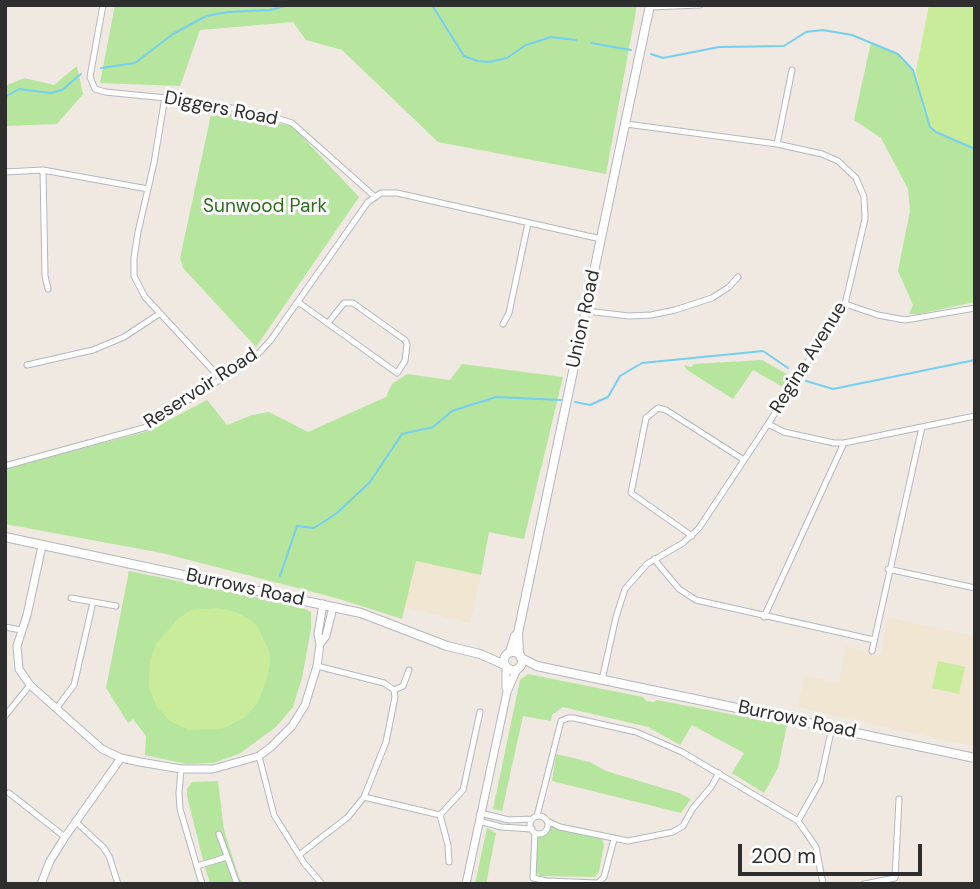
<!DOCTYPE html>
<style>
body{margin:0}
#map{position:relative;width:980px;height:889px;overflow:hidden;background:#efe9e1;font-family:"DM Sans",sans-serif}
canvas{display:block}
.frame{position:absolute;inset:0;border:7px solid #2e2e2e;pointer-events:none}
.scale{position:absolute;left:738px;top:844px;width:184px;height:32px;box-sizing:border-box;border:4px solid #2e2e2e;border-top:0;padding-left:9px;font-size:21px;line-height:24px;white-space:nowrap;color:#2e2e2e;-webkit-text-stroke:5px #fff;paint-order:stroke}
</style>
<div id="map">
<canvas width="980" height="889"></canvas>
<div class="frame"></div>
<div class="scale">200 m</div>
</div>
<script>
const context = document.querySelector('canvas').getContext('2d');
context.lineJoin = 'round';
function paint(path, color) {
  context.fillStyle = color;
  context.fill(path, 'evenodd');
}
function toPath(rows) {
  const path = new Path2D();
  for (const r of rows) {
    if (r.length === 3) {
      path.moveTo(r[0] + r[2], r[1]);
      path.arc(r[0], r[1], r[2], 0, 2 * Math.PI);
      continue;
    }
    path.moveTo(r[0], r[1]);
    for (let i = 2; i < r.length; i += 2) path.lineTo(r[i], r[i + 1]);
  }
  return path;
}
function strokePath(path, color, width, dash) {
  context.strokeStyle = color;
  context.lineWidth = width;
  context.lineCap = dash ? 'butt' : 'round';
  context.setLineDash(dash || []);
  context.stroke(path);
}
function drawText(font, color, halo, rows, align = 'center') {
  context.font = font + ' "DM Sans",sans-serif';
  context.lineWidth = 6;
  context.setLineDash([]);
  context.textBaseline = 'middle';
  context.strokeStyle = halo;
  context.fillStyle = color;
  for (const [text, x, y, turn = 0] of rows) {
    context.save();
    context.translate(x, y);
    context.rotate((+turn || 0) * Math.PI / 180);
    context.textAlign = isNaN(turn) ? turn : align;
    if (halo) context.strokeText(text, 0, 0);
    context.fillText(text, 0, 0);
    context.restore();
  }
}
paint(toPath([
 [416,561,481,575,470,623,405,607],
 [888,618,975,636,975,747,798,707,804,676,839,683,846,646,880,656]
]), '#f0e6d1');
paint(toPath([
 [115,5,637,5,606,174,438,142,342,50,306,40,293,22,200,30,180,86,100,83],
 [871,42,898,54,913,70,930,127,936,133,975,149,975,302,919,314,909,314,913,305,898,271,910,211,908,189,881,138,854,120],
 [77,66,83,94,57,124,5,126,5,86,24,78,54,85],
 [212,110,292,126,359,197,256,347,183,268,180,258],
 [762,360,790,376,783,387,753,370,733,399,687,370,684,365,691,367,694,364],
 [462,364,563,377,524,539,489,532,481,575,416,561,402,619,336,598,162,553,5,524,5,469,148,431,207,400,227,425,252,415,269,412,308,432,386,397,392,384,407,374,450,380],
 [129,571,296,605,311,612,311,629,302,678,293,707,276,727,239,754,213,763,186,764,145,755,146,736,133,719,128,723,106,688],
 [528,674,643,697,646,701,654,702,657,700,787,725,778,768,764,793,732,773,744,753,692,725,680,745,648,727,563,707,552,715,551,721,523,716,502,811,493,809,520,680],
 [556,754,590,762,606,771,679,793,691,799,681,813,552,781],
 [218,781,224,830,239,878,244,884,210,884,202,856,187,796,187,789,192,782],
 [554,826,602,838,604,845,599,871,595,877,541,876,535,873,534,855,538,836,548,827],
 [487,828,496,833,486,884,475,884]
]), '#b6e59e');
paint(toPath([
 [929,5,975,5,975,149,936,132,930,127,922,107,916,71],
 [218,608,236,612,251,620,258,627,269,651,270,663,267,679,257,704,244,718,222,729,189,730,170,721,156,706,149,688,150,660,156,644,178,619,191,610],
 [938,661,965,667,959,694,932,688]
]), '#c9ec9a');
strokePath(toPath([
 [432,5,464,56,478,61,490,62,507,58,526,45,551,37,576,40],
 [591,43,631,50],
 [651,54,663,58,719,47,784,46,806,32,823,30,852,35,898,54,913,70,930,127,936,132,975,149],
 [101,68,135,63,173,34,206,16,228,12,270,10,289,5],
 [5,97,19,89,51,93,62,90,81,74],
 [806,381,833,389,975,360],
 [575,402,590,405,608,397,620,376,642,363,763,351,788,368],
 [280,576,297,526,314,528,337,513,370,482,402,434,433,427,452,411,496,397,561,400]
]), '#75cff0', 2);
const minor = toPath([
 [103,5,90,77,95,89,105,92,197,101,267,115,292,123,374,196],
 [650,7,700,5],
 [165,97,154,163,138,232,134,258,134,276,145,297,220,378],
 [777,144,792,70],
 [43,170,45,276,48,289],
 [5,172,43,170,148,189],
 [298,302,397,373,405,361,407,344,405,340,353,303,344,303,328,323],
 [845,304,878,315,905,320,975,308],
 [586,311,629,316,651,315,675,310,712,298,729,287,738,277],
 [503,324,509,313,528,223],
 [27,365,93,350,124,337,159,314],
 [768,424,784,432,834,443,844,443,975,416],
 [5,466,147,427,255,357,270,341,368,202,381,193,397,193,601,239],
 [692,536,631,493,646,418,658,408,666,410,744,460],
 [654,559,679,589,696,600,874,640],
 [888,569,975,588],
 [71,598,116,606],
 [764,617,844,443],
 [5,627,21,630],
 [872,651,922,427],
 [602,680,616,617,625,589,647,564,683,543,699,528,768,424,845,304,865,219,864,197,856,178,838,161,822,154,777,144,626,124],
 [394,690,403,686,409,670],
 [56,709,74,685,93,602],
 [5,716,30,685],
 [259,756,274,815,304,863,322,884],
 [181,769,179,793,180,809,202,884],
 [9,793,65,837],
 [364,797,440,815,463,790,480,712],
 [480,813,509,820,532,819],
 [440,815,448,845,449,862],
 [537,816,561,721,568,718,574,718,636,732,682,752,798,821,816,847,823,884],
 [539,825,9],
 [75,821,103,847,109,856,118,884],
 [479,821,501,827,532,829],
 [547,821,560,827,628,841,673,832,683,826,693,808,711,787,719,773],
 [798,821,820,782,832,727],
 [535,833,533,878,547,881,598,883,604,877,614,839],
 [219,834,237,884],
 [299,855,348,817,364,797,386,742,395,697,394,690,384,683,317,666],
 [197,866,227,857],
 [864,884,895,878,899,799]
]);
const tertiary = toPath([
 [42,546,27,615,17,646,19,669,30,685,102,749,121,758,140,762,181,769,213,769,259,756,271,747,292,726,305,705,317,666,320,644,318,634,323,604],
 [320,644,326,636,333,607],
 [506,667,506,688],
 [41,884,50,861,65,837,121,758],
 [466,884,507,692,517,669]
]);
const secondary = toPath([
 [5,537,361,613,447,646,480,654,505,665],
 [510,652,515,636,518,633],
 [513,661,9],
 [519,654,518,633,650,5],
 [521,658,537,666,975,758]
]);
strokePath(minor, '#b4b7c1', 7);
strokePath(tertiary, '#b4b7c1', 9);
strokePath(secondary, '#b4b7c1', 10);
strokePath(minor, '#fff', 5);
strokePath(tertiary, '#fff', 7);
strokePath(secondary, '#fff', 8);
drawText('19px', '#2e2e2e', '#fff', [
 ["Diggers Road",221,109,11],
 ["Union Road",584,319,-78],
 ["Regina Avenue",809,358,-58],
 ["Reservoir Road",201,389,-33],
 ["Burrows Road",245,588,12],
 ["Burrows Road",797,720,12]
]);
drawText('19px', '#2c6e1b', '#fff', [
 ["Sunwood Park",265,207]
]);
</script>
